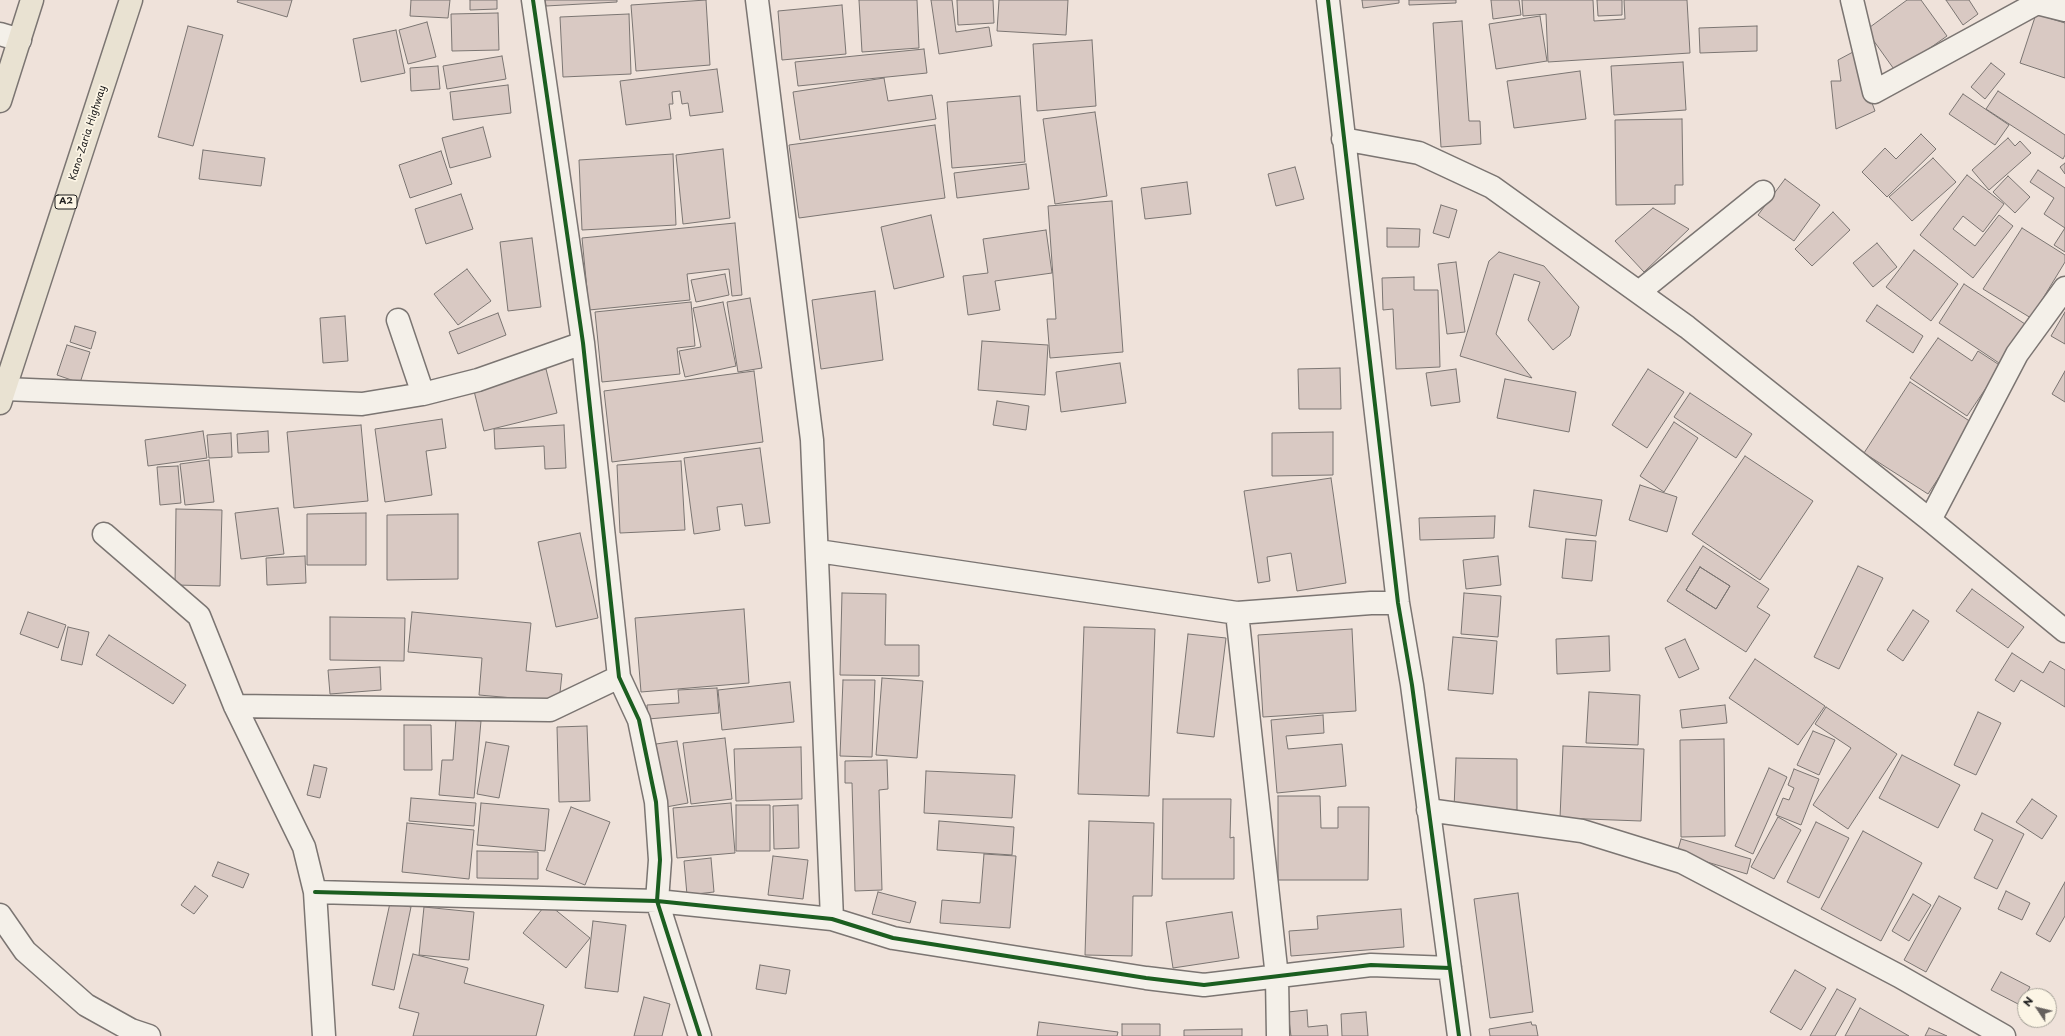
<!DOCTYPE html>
<style>
body{margin:0}
#map{position:relative;width:2065px;height:1036px;overflow:hidden;background:#efe2da;font-family:"Playpen Sans",sans-serif}
canvas{display:block}
.north{position:absolute;left:2017px;top:988px;width:40px;height:40px;box-sizing:border-box;background:#fcf5e5;border:1px solid #a29e95;border-radius:50%;rotate:305deg;font-size:11px;font-weight:700;line-height:16px;text-align:center;color:#1c1c1c}
.north::after{content:'';display:block;margin:auto;width:14px;height:18px;background:#66615e;clip-path:polygon(50% 0,100% 100%,50% 72%,0 100%)}
</style>
<div id="map">
<canvas width="2065" height="1036"></canvas>
<div class="north">N</div>
</div>
<script>
const context = document.querySelector('canvas').getContext('2d');
context.lineJoin = 'round';
function paint(path, color) {
  context.fillStyle = color;
  context.fill(path, 'evenodd');
}
function toPath(rows) {
  const path = new Path2D();
  for (const r of rows) {
    path.moveTo(r[0], r[1]);
    for (let i = 2; i < r.length; i += 2) path.lineTo(r[i], r[i + 1]);
  }
  return path;
}
function strokePath(path, color, width, dash) {
  context.strokeStyle = color;
  context.lineWidth = width;
  context.lineCap = dash ? 'butt' : 'round';
  context.setLineDash(dash || []);
  context.stroke(path);
}
function drawText(font, color, halo, rows, align = 'center') {
  context.font = font + ' "Playpen Sans",sans-serif';
  context.lineWidth = 3.5;
  context.setLineDash([]);
  context.textBaseline = 'middle';
  context.strokeStyle = halo;
  context.fillStyle = color;
  for (const [text, x, y, turn = 0] of rows) {
    context.save();
    context.translate(x, y);
    context.rotate((+turn || 0) * Math.PI / 180);
    context.textAlign = isNaN(turn) ? turn : align;
    if (halo) context.strokeText(text, 0, 0);
    context.fillText(text, 0, 0);
    context.restore();
  }
}
const building = toPath([
 [238,0,292,0,287,17,237,2,238,0],
 [411,0,450,0,448,18,410,16,411,0],
 [470,0,497,0,497,9,470,10,470,0],
 [545,0,617,0,617,2,546,6,545,0],
 [706,0,710,65,636,71,631,5,706,0],
 [859,0,917,0,919,48,862,52,859,0],
 [931,0,952,0,956,32,989,27,992,46,939,54,931,0],
 [957,0,993,0,994,23,958,25,957,0],
 [999,0,1068,0,1066,35,997,31,999,0],
 [1362,0,1399,0,1399,3,1363,8,1362,0],
 [1409,0,1456,0,1456,3,1409,5,1409,0],
 [1491,0,1519,0,1521,15,1493,19,1491,0],
 [1522,0,1593,0,1594,21,1625,19,1624,0,1687,0,1690,53,1548,62,1546,14,1523,16,1522,0],
 [1597,0,1622,0,1622,15,1598,16,1597,0],
 [1907,0,1921,0,1947,36,1896,72,1866,30,1907,0],
 [1946,0,1969,0,1978,14,1963,25,1946,0],
 [842,5,846,54,782,60,778,11,842,5],
 [498,13,499,50,452,51,451,14,498,13],
 [629,14,631,74,563,77,560,17,629,14],
 [2036,14,2065,23,2065,78,2020,63,2036,14],
 [1540,16,1547,61,1496,69,1489,24,1540,16],
 [1462,21,1469,121,1480,121,1481,144,1441,147,1433,23,1462,21],
 [427,22,436,57,408,64,399,30,427,22],
 [188,26,223,35,193,146,158,137,188,26],
 [1757,26,1757,51,1700,53,1699,28,1757,26],
 [396,30,405,73,361,82,353,39,396,30],
 [1092,40,1096,106,1037,111,1033,44,1092,40],
 [924,49,927,73,798,86,795,62,924,49],
 [1853,52,1875,111,1836,129,1831,81,1841,81,1838,60,1853,52],
 [502,56,506,79,447,89,443,66,502,56],
 [1683,62,1686,110,1614,115,1611,66,1683,62],
 [1991,63,2005,74,1985,99,1971,87,1991,63],
 [438,66,440,89,411,91,410,68,438,66],
 [717,69,723,112,690,116,688,103,682,104,680,91,672,92,673,104,669,104,671,119,626,125,620,81,717,69],
 [1580,71,1586,119,1514,128,1507,81,1580,71],
 [884,78,888,101,932,95,936,119,800,140,793,92,884,78],
 [508,85,511,113,453,120,450,92,508,85],
 [1998,91,2065,135,2065,155,2063,159,1986,109,1998,91],
 [1963,94,2009,125,1995,145,1949,114,1963,94],
 [1020,96,1025,162,952,168,947,102,1020,96],
 [1095,112,1107,196,1055,204,1043,119,1095,112],
 [1682,119,1683,185,1675,185,1675,204,1616,205,1615,120,1682,119],
 [935,125,945,198,799,218,789,145,935,125],
 [483,127,491,157,450,168,442,138,483,127],
 [1921,134,1936,149,1887,197,1862,172,1885,148,1896,159,1921,134],
 [2008,138,2015,146,2020,141,2031,153,1989,190,1972,170,2008,138],
 [723,149,730,218,683,224,676,155,723,149],
 [203,150,265,158,261,186,199,179,203,150],
 [441,151,452,184,410,198,399,165,441,151],
 [673,154,676,225,582,230,579,160,673,154],
 [1933,158,1956,182,1912,221,1889,197,1933,158],
 [2065,163,2065,174,2060,167,2065,163],
 [1026,164,1029,189,957,198,954,173,1026,164],
 [1295,167,1304,199,1276,206,1268,174,1295,167],
 [2038,170,2065,188,2065,228,2044,214,2054,198,2030,182,2038,170],
 [1967,175,2004,204,1983,232,1963,216,1953,229,1975,246,1999,215,2013,226,1973,278,1920,235,1967,175],
 [2008,176,2030,197,2015,213,1993,192,2008,176],
 [1785,179,1820,205,1794,241,1758,215,1785,179],
 [1187,182,1191,214,1145,219,1141,188,1187,182],
 [461,194,473,229,426,244,415,209,461,194],
 [1112,201,1123,352,1050,358,1047,319,1056,319,1048,206,1112,201],
 [1441,205,1457,210,1449,238,1433,233,1441,205],
 [1653,208,1689,229,1644,272,1615,241,1653,208],
 [1833,212,1850,230,1812,266,1795,249,1833,212],
 [931,215,944,277,894,289,881,227,931,215],
 [735,223,742,295,732,296,729,269,687,274,690,300,589,310,582,238,735,223],
 [1387,228,1420,229,1419,247,1387,247,1387,228],
 [2022,228,2065,255,2065,262,2031,318,1983,289,2022,228],
 [2065,228,2065,252,2054,245,2065,228],
 [1046,230,1052,273,995,281,1000,310,968,315,963,276,988,273,983,239,1046,230],
 [532,238,541,307,508,311,500,242,532,238],
 [1877,243,1897,267,1873,287,1853,263,1877,243],
 [1914,250,1958,284,1931,321,1886,287,1914,250],
 [1499,252,1544,266,1579,307,1570,336,1553,350,1528,320,1540,282,1514,274,1496,334,1532,378,1460,356,1489,261,1499,252],
 [1456,262,1465,332,1447,334,1438,264,1456,262],
 [467,269,491,301,458,325,434,294,467,269],
 [725,274,729,295,696,302,691,280,725,274],
 [1414,277,1414,290,1438,290,1440,367,1396,369,1393,309,1383,310,1382,278,1414,277],
 [1964,284,2025,324,1999,363,1939,323,1964,284],
 [875,291,883,360,821,369,812,300,875,291],
 [750,298,762,368,738,372,727,302,750,298],
 [691,302,695,346,677,348,680,374,602,382,595,312,691,302],
 [723,302,736,366,685,377,679,351,701,347,693,308,723,302],
 [1877,305,1923,336,1913,353,1866,321,1877,305],
 [2065,312,2065,344,2051,336,2065,312],
 [498,313,506,335,458,354,449,332,498,313],
 [345,316,348,361,323,363,320,318,345,316],
 [75,326,96,332,91,349,70,342,75,326],
 [1938,338,1972,361,1978,351,2001,366,1967,416,1910,378,1938,338],
 [982,341,1048,345,1045,395,978,390,982,341],
 [67,345,90,352,80,383,57,375,67,345],
 [1120,363,1126,403,1061,412,1056,372,1120,363],
 [1340,368,1341,409,1299,409,1298,369,1340,368],
 [546,369,557,413,484,431,473,387,546,369],
 [1456,369,1460,402,1431,406,1426,373,1456,369],
 [1648,369,1684,392,1647,448,1612,425,1648,369],
 [754,371,763,442,612,462,604,391,754,371],
 [2065,371,2065,402,2052,394,2065,371],
 [1505,379,1576,392,1569,432,1497,418,1505,379],
 [1910,382,1974,424,1928,494,1864,453,1910,382],
 [1690,393,1752,434,1736,458,1674,417,1690,393],
 [997,401,1029,406,1026,430,993,425,997,401],
 [442,419,446,448,426,451,432,495,385,502,375,429,442,419],
 [1674,422,1698,438,1664,492,1640,476,1674,422],
 [361,425,368,501,294,508,287,432,361,425],
 [564,425,566,468,545,469,544,446,495,449,494,429,564,425],
 [203,431,207,458,148,466,145,440,203,431],
 [268,431,269,452,238,453,237,434,268,431],
 [1333,432,1333,475,1272,476,1272,433,1333,432],
 [231,433,232,457,209,458,207,435,231,433],
 [760,448,770,523,745,526,742,504,717,507,720,530,694,534,684,458,760,448],
 [1745,456,1813,501,1760,580,1692,534,1745,456],
 [209,460,214,502,185,505,180,464,209,460],
 [681,461,685,530,620,533,617,465,681,461],
 [178,466,181,503,160,505,157,467,178,466],
 [1331,478,1346,583,1297,591,1291,553,1267,557,1270,581,1258,583,1244,491,1331,478],
 [1640,485,1677,497,1667,532,1629,520,1640,485],
 [1534,490,1602,500,1596,536,1529,527,1534,490],
 [278,508,284,554,241,559,235,513,278,508],
 [176,509,222,510,220,586,175,585,176,509],
 [366,513,366,565,307,565,307,514,366,513],
 [458,514,458,579,387,580,387,515,458,514],
 [1495,516,1494,538,1420,540,1419,518,1495,516],
 [580,533,598,618,556,627,538,542,580,533],
 [1566,539,1596,541,1592,581,1562,578,1566,539],
 [1703,546,1769,589,1757,607,1770,615,1746,652,1667,601,1703,546],
 [1700,567,1730,586,1716,609,1686,590,1700,567],
 [305,556,306,583,267,585,266,558,305,556],
 [1498,556,1501,585,1466,589,1463,560,1498,556],
 [1858,566,1883,578,1839,669,1814,657,1858,566],
 [1700,567,1730,586,1716,609,1686,590,1700,567],
 [1972,589,2024,627,2008,648,1956,611,1972,589],
 [842,593,886,594,885,645,919,645,919,676,840,675,842,593],
 [1464,593,1501,596,1498,637,1461,634,1464,593],
 [744,609,749,683,641,692,635,618,744,609],
 [1913,610,1929,621,1903,661,1887,650,1913,610],
 [28,612,66,625,58,648,20,634,28,612],
 [412,612,531,623,526,671,562,674,559,702,479,695,482,658,408,652,412,612],
 [330,617,405,618,404,661,330,660,330,617],
 [68,627,89,632,82,665,61,660,68,627],
 [1084,627,1155,629,1149,796,1078,794,1084,627],
 [1352,629,1356,711,1263,717,1258,635,1352,629],
 [1188,634,1226,638,1214,737,1177,733,1188,634],
 [109,635,186,685,173,704,96,655,109,635],
 [1609,636,1610,671,1557,674,1556,639,1609,636],
 [1453,637,1497,641,1493,694,1448,690,1453,637],
 [1685,639,1699,669,1679,678,1665,648,1685,639],
 [2012,653,2043,673,2050,661,2065,670,2065,707,2021,680,2014,692,1995,680,2012,653],
 [1755,659,1825,706,1798,745,1729,698,1755,659],
 [380,667,381,690,330,694,328,670,380,667],
 [882,678,923,681,917,758,876,755,882,678],
 [843,680,875,680,872,757,840,756,843,680],
 [790,682,794,722,722,730,718,690,790,682],
 [717,688,719,713,648,719,647,705,679,703,678,690,717,688],
 [1589,692,1640,695,1638,745,1586,743,1589,692],
 [1725,705,1727,723,1682,728,1680,710,1725,705],
 [1826,707,1897,754,1848,829,1813,805,1851,748,1815,724,1826,707],
 [1978,712,2001,723,1976,775,1954,765,1978,712],
 [1323,715,1324,733,1286,736,1288,749,1342,744,1346,786,1277,793,1271,720,1323,715],
 [456,719,481,721,474,798,439,795,442,760,453,760,456,719],
 [404,725,431,725,432,770,404,770,404,725],
 [587,726,590,801,559,802,557,727,587,726],
 [1813,731,1835,740,1819,775,1797,765,1813,731],
 [725,738,732,799,691,804,683,743,725,738],
 [1724,739,1725,836,1681,837,1680,740,1724,739],
 [677,741,688,803,666,807,656,744,677,741],
 [486,742,509,746,499,798,477,794,486,742],
 [1563,746,1644,749,1641,821,1560,818,1563,746],
 [801,747,802,799,736,801,734,749,801,747],
 [1902,755,1960,785,1938,828,1879,798,1902,755],
 [1456,758,1517,759,1517,810,1454,809,1456,758],
 [887,760,888,789,879,790,882,890,855,891,852,783,845,783,845,761,887,760],
 [314,765,327,768,320,798,307,795,314,765],
 [1769,768,1787,777,1753,854,1735,846,1769,768],
 [1794,769,1819,779,1801,825,1776,815,1783,798,1789,800,1794,788,1788,785,1794,769],
 [926,771,1015,775,1012,818,924,813,926,771],
 [1278,796,1320,796,1321,828,1338,828,1338,807,1369,807,1368,880,1278,880,1278,796],
 [411,798,476,803,474,826,409,821,411,798],
 [1163,799,1231,799,1230,838,1234,837,1234,879,1162,879,1163,799],
 [2032,799,2057,816,2042,839,2016,822,2032,799],
 [481,803,549,809,545,851,477,845,481,803],
 [731,803,735,853,677,858,673,808,731,803],
 [736,805,770,805,770,851,736,851,736,805],
 [798,805,799,848,774,849,773,806,798,805],
 [571,807,610,822,585,885,546,870,571,807],
 [1982,813,2024,834,1997,889,1974,878,1993,840,1974,830,1982,813],
 [1778,817,1801,830,1774,879,1751,867,1778,817],
 [939,821,1014,827,1012,855,937,850,939,821],
 [1089,821,1154,823,1152,896,1133,896,1132,956,1085,955,1089,821],
 [1816,822,1849,838,1819,898,1787,882,1816,822],
 [407,823,474,830,469,879,402,872,407,823],
 [1863,831,1922,863,1881,941,1821,909,1863,831],
 [1681,839,1751,859,1747,874,1677,853,1681,839],
 [477,851,538,852,538,879,477,878,477,851],
 [984,854,1016,856,1010,928,940,923,942,900,980,903,984,854],
 [773,856,808,860,803,899,768,895,773,856],
 [711,858,714,892,687,895,684,861,711,858],
 [218,862,249,874,243,888,212,876,218,862],
 [2065,882,2065,916,2050,942,2036,934,2065,882],
 [195,886,208,896,194,914,181,905,195,886],
 [2006,891,2030,903,2022,920,1998,909,2006,891],
 [878,892,916,902,910,923,872,914,878,892],
 [1518,893,1533,1012,1490,1018,1474,899,1518,893],
 [1913,894,1931,905,1909,941,1892,931,1913,894],
 [1939,896,1961,908,1926,972,1904,960,1939,896],
 [390,903,411,907,394,990,372,985,390,903],
 [547,903,590,938,566,968,523,933,547,903],
 [424,907,474,912,469,960,419,955,424,907],
 [1401,909,1404,947,1291,956,1289,931,1318,929,1317,916,1401,909],
 [1232,912,1239,958,1173,968,1166,922,1232,912],
 [593,921,626,925,618,992,585,988,593,921],
 [413,954,468,968,464,983,544,1005,536,1036,413,1036,419,1013,399,1008,413,954],
 [760,965,790,970,786,994,756,989,760,965],
 [1795,970,1826,988,1801,1030,1770,1012,1795,970],
 [2001,972,2030,987,2020,1005,1991,990,2001,972],
 [1837,989,1856,999,1835,1036,1810,1036,1837,989],
 [644,997,670,1004,662,1036,634,1036,644,997],
 [1860,1008,1909,1036,1845,1036,1860,1008],
 [1307,1010,1308,1027,1327,1025,1328,1036,1291,1036,1288,1012,1307,1010],
 [1366,1012,1368,1036,1342,1036,1341,1014,1366,1012],
 [1039,1022,1118,1032,1117,1036,1037,1036,1039,1022],
 [1531,1022,1532,1025,1536,1025,1538,1036,1490,1036,1489,1029,1531,1022],
 [1122,1024,1160,1024,1160,1036,1122,1036,1122,1024],
 [1929,1028,1947,1036,1925,1036,1929,1028],
 [1242,1029,1242,1036,1184,1036,1184,1030,1242,1029]
]);
paint(building, '#d9c9c3');
strokePath(building, '#7b7572', 1);
const street = toPath([
 [533,0,583,343,619,677,639,720,656,802,660,860,657,901,700,1036],
 [757,0,812,440,832,919],
 [1328,0,1398,603,1412,685,1459,1036],
 [1852,0,1874,92,2037,3,2065,10],
 [0,34,20,40],
 [1343,139,1419,153,1492,187,1687,327,1930,520,2065,631],
 [1639,292,1763,192],
 [398,320,423,394],
 [5,389,362,404,423,394,478,380,583,343],
 [1930,520,2017,354,2065,288],
 [104,534,199,616,235,706,304,847,315,892,324,1036],
 [818,551,1237,613,1371,603,1398,603],
 [1237,613,1277,977,1278,1036],
 [235,706,550,710,619,677],
 [1428,810,1582,831,1682,862,1899,976,2004,1036],
 [315,892,657,901,832,919,893,938,1146,978,1204,985,1371,965,1450,968],
 [0,915,25,951,86,1005,131,1030,149,1036]
]);
const highway = toPath([
 [0,101,32,0],
 [0,403,131,0]
]);
strokePath(street, '#7b7572', 25);
strokePath(highway, '#7b7572', 25);
strokePath(street, '#f4f0e9', 22);
strokePath(highway, '#e9e2d2', 22);
strokePath(toPath([
 [533,0,583,343,619,677,639,720,656,802,660,860,657,901,700,1036],
 [1328,0,1398,603,1412,685,1459,1036],
 [315,892,657,901,832,919,893,938,1146,978,1204,985,1371,965,1450,968]
]), '#1b5e20', 4);
for (const [x, y, w] of [
 [66,202,22]
]) {
  const box = new Path2D();
  box.roundRect(x - w / 2, y - 7, w, 14, 3);
  context.fillStyle = '#fcf5e5';
  context.fill(box);
  strokePath(box, '#1c1c1c', 1);
}
drawText('bold 9px', '#1c1c1c', null, [
 ["A2",66,202]
]);
drawText('10px', '#1c1c1c', '#fcf5e5', [
 ["Kano-Zaria Highway",88,133,-72]
]);
</script>
